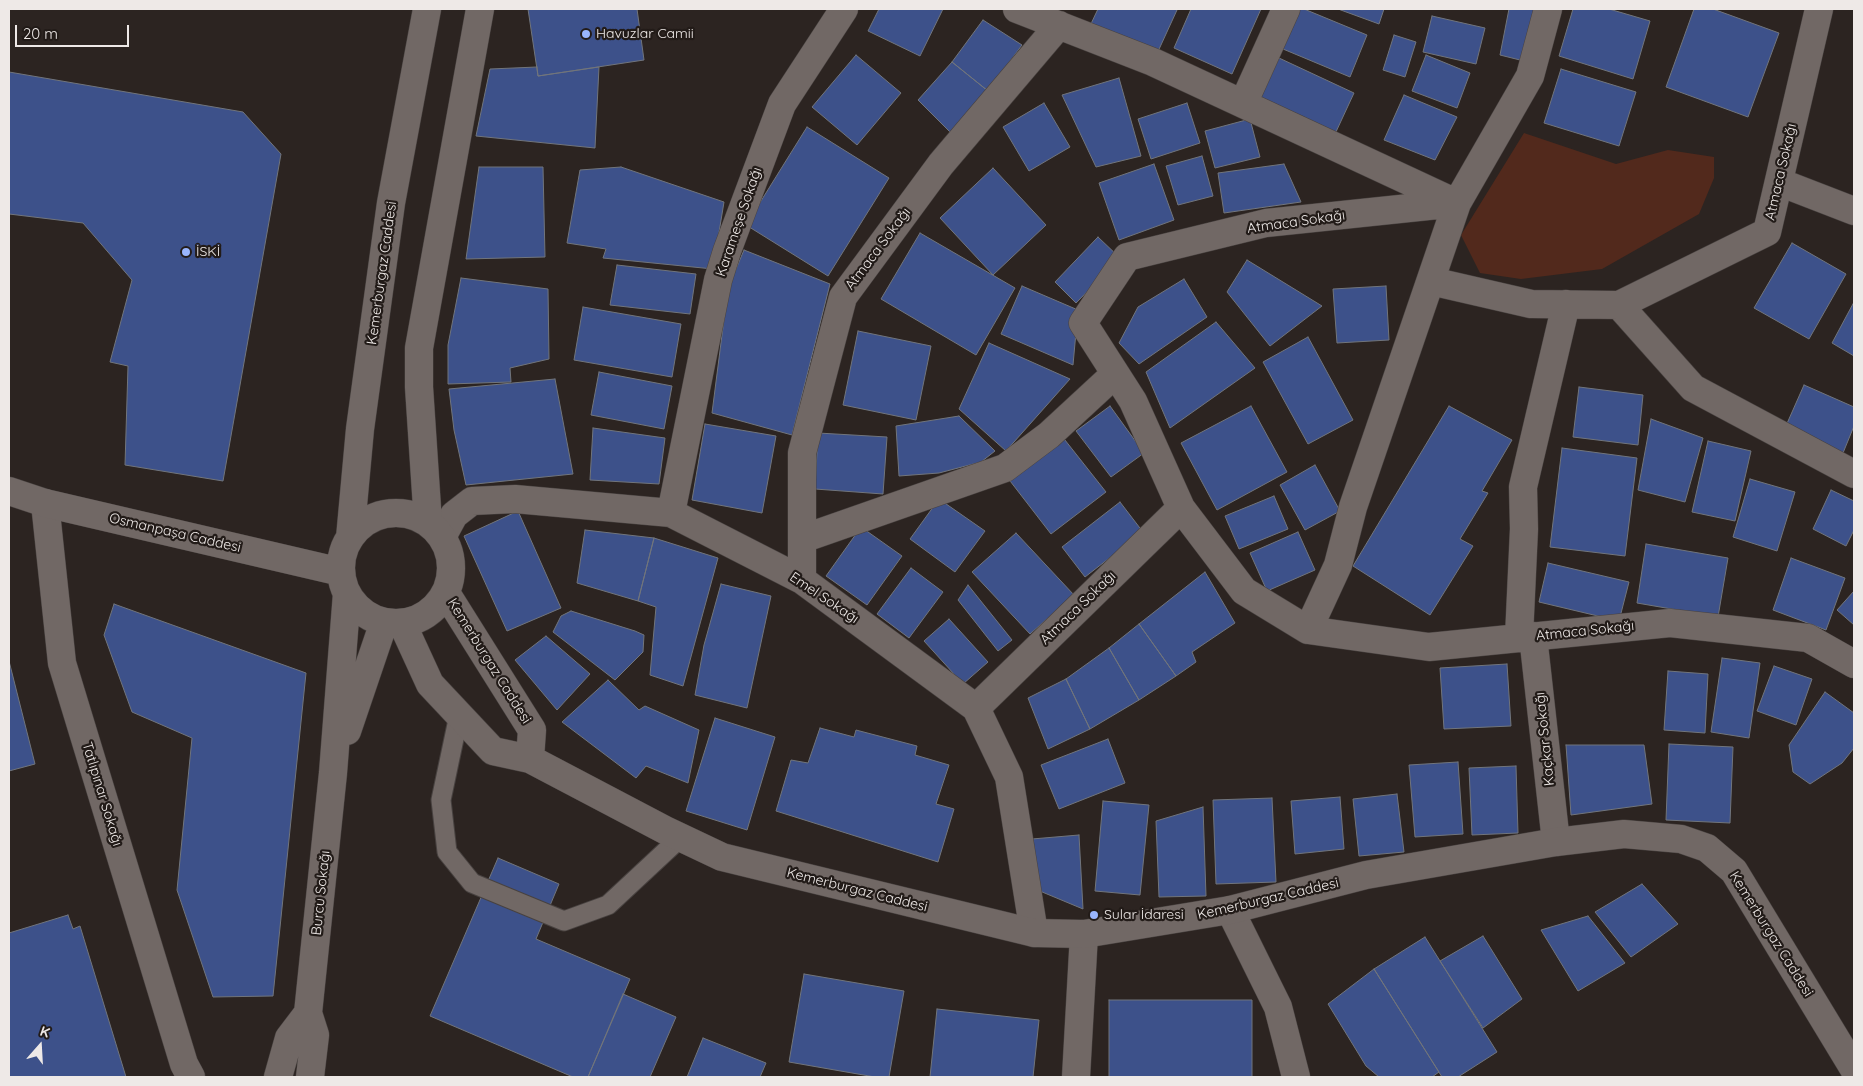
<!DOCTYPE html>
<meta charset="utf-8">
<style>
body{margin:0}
#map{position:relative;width:1863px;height:1086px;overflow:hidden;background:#2c2421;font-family:Quicksand,sans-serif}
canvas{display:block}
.frame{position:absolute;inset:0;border:10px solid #eee9e7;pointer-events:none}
.north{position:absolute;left:15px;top:1021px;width:50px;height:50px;-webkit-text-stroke:4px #221b18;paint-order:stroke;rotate:19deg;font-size:14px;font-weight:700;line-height:20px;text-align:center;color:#eee9e7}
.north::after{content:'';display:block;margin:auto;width:18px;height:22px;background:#eee9e7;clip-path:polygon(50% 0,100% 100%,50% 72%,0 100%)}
.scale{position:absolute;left:15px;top:25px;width:114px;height:22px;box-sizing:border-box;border:2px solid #eee9e7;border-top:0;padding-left:6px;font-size:15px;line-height:18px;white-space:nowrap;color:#eee9e7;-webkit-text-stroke:4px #221b18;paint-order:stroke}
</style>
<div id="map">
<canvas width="1863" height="1086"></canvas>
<div class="frame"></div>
<div class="north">K</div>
<div class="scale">20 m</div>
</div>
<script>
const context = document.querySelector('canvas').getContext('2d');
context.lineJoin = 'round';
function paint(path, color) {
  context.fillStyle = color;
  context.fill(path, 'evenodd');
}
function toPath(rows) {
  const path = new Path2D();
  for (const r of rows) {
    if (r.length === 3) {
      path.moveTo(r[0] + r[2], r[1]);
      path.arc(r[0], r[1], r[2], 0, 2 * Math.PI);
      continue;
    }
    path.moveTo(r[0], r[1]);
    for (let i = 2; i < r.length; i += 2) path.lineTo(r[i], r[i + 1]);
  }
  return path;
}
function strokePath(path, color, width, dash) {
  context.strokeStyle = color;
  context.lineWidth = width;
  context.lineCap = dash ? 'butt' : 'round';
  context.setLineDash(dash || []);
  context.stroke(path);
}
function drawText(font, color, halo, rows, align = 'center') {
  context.font = font + ' Quicksand,sans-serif';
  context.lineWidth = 4.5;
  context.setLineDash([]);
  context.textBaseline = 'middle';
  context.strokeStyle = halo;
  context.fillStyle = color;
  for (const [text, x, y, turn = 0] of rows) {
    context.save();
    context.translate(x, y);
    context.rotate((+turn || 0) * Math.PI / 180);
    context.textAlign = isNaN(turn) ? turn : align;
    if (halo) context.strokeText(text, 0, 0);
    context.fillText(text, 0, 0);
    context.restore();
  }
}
paint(toPath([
 [1524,133,1616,164,1668,150,1714,157,1714,178,1699,214,1602,269,1521,279,1480,273,1461,235]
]), '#52291c');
const building = toPath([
 [528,9,637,9,644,60,538,76,528,9],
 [879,9,943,9,920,56,868,31,879,9],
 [1098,9,1175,9,1177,10,1155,58,1089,28,1098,9],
 [1191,9,1261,9,1232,74,1174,48,1191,9],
 [1300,9,1304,9,1367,35,1350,77,1283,49,1300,9],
 [1338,9,1384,9,1379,24,1338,9],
 [1509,9,1540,9,1528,62,1500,55,1509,9],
 [1573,9,1609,9,1650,21,1633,79,1559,56,1573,9],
 [1694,9,1713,9,1779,33,1748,117,1666,87,1694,9],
 [1432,16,1485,28,1476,64,1423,52,1432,16],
 [983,20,1022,45,988,91,952,62,983,20],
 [1394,35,1416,42,1405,77,1383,70,1394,35],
 [856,55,901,93,857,145,812,107,856,55],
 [1426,55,1470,73,1457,108,1412,91,1426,55],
 [1279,58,1354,93,1335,134,1260,99,1279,58],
 [952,62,988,91,951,133,918,100,952,62],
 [537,67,538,76,599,67,595,148,476,136,490,69,537,67],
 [1561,69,1636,92,1619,146,1544,123,1561,69],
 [9,72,243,112,281,154,223,481,125,465,128,366,110,362,132,280,83,223,9,214,9,72],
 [1119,78,1141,156,1096,167,1062,95,1119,78],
 [1404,95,1457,117,1435,160,1384,140,1404,95],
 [1044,103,1070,147,1029,171,1003,127,1044,103],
 [1187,103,1200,143,1151,159,1138,119,1187,103],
 [1250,119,1260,157,1215,168,1205,131,1250,119],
 [807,127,889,178,828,276,746,225,807,127],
 [1202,156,1213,196,1178,205,1166,166,1202,156],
 [1154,164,1174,220,1119,240,1099,183,1154,164],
 [1284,164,1301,202,1224,213,1218,173,1284,164],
 [479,167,543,167,545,257,466,259,479,167],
 [621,167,724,202,713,269,603,258,606,249,567,243,580,170,621,167],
 [993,168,1046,225,993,275,940,218,993,168],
 [920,233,1015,288,976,355,881,299,920,233],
 [1098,237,1120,258,1076,303,1055,282,1098,237],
 [1792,243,1846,274,1809,339,1754,308,1792,243],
 [744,250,830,284,792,435,712,413,728,288,744,250],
 [1247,260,1322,306,1270,346,1227,292,1247,260],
 [617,265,696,274,690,314,610,305,617,265],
 [461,278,548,289,549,359,510,368,511,382,448,384,448,345,461,278],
 [1184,279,1207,317,1139,364,1119,343,1138,307,1184,279],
 [1022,286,1078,310,1073,365,1001,334,1022,286],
 [1386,286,1389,340,1337,343,1333,289,1386,286],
 [1854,302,1854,356,1832,343,1854,302],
 [583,307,681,324,672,377,574,360,583,307],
 [1216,322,1255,368,1170,428,1146,372,1216,322],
 [858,331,931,346,916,420,843,405,858,331],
 [1308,337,1353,420,1308,444,1263,362,1308,337],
 [989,343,1070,379,1006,451,959,409,989,343],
 [599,372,672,386,664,429,591,415,599,372],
 [555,379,573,474,466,485,454,430,449,389,555,379],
 [1804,385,1854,407,1854,426,1843,453,1785,428,1804,385],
 [1579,387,1643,395,1638,445,1573,437,1579,387],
 [1110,406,1144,453,1111,477,1076,431,1110,406],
 [1251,406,1287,472,1217,510,1181,443,1251,406],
 [1449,406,1512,440,1482,491,1488,493,1460,539,1473,546,1430,615,1353,566,1449,406],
 [959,416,995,451,981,462,939,473,899,476,896,426,959,416],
 [1651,419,1703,438,1685,502,1638,490,1651,419],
 [705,424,776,436,762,513,692,500,705,424],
 [593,428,665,438,659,484,590,480,593,428],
 [818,433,887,437,883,494,815,489,818,433],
 [1061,435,1106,492,1051,534,1007,477,1061,435],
 [1708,441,1751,451,1735,521,1692,512,1708,441],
 [1562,448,1637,458,1625,556,1550,547,1562,448],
 [1315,465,1340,511,1305,530,1280,485,1315,465],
 [1750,479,1795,492,1777,551,1733,537,1750,479],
 [1831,490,1854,501,1854,530,1846,546,1813,529,1831,490],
 [1274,496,1288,529,1239,549,1225,516,1274,496],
 [939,499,985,531,955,572,910,539,939,499],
 [1120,502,1143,532,1085,577,1062,547,1120,502],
 [518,511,561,608,507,631,464,536,518,511],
 [861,527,902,556,867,605,826,576,861,527],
 [585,530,654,538,638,601,577,583,585,530],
 [1298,532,1315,570,1267,591,1250,553,1298,532],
 [1016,533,1074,595,1030,634,972,572,1016,533],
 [654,538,718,558,683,686,650,675,656,607,638,601,654,538],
 [1646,544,1728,558,1718,617,1637,603,1646,544],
 [1791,558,1845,578,1826,630,1773,610,1791,558],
 [1548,563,1629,582,1619,621,1539,602,1548,563],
 [911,568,943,592,909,638,877,614,911,568],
 [1205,572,1235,623,1192,652,1196,662,1176,676,1139,624,1205,572],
 [721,584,771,596,747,708,695,695,704,645,721,584],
 [968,585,1012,640,998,651,958,600,968,585],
 [1854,591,1854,625,1837,610,1854,591],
 [114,604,306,673,273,996,213,997,177,890,192,738,132,712,104,635,114,604],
 [571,611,635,631,644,635,643,652,615,680,553,632,561,616,571,611],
 [949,619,988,662,963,684,924,641,949,619],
 [1139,624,1176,676,1139,700,1109,648,1139,624],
 [546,636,590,674,557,710,515,660,546,636],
 [1109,648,1139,700,1090,729,1066,679,1109,648],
 [1722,658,1760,663,1749,738,1711,732,1722,658],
 [9,661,35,764,9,771,9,661],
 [1507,664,1511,726,1444,729,1440,668,1507,664],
 [1774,666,1812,679,1796,725,1757,711,1774,666],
 [1668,671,1708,674,1705,733,1664,730,1668,671],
 [1066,679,1090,729,1048,749,1028,698,1066,679],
 [608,680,639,710,645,706,699,730,688,783,646,766,636,778,562,722,608,680],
 [1825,692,1854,713,1854,748,1842,763,1810,784,1793,772,1789,745,1825,692],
 [715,718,775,737,747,830,686,811,715,718],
 [820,728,854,737,856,730,917,746,915,755,949,765,936,804,954,809,938,862,776,811,791,760,808,763,820,728],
 [1108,739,1125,783,1059,809,1041,765,1108,739],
 [1669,744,1733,747,1730,823,1666,820,1669,744],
 [1566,745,1644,745,1652,804,1571,815,1566,745],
 [1458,762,1463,834,1415,837,1409,765,1458,762],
 [1516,766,1518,833,1472,835,1469,768,1516,766],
 [1397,794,1404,852,1359,856,1353,799,1397,794],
 [1340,797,1344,849,1295,854,1291,801,1340,797],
 [1272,798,1276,882,1216,884,1213,800,1272,798],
 [1103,801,1149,805,1140,895,1095,891,1103,801],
 [1203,807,1206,896,1159,897,1156,821,1203,807],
 [1079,835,1083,909,1035,889,1032,839,1079,835],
 [498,858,559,884,536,939,630,979,588,1077,573,1077,430,1016,498,858],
 [1642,884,1678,924,1631,957,1595,912,1642,884],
 [68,915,73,929,80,926,126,1077,9,1077,9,933,68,915],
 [1588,916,1625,963,1578,991,1541,930,1588,916],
 [1483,936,1522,999,1483,1028,1440,961,1483,936],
 [1425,937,1497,1052,1458,1077,1442,1077,1374,969,1425,937],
 [1374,969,1439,1072,1432,1077,1379,1077,1366,1066,1328,1004,1374,969],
 [804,974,904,991,889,1077,875,1077,789,1062,804,974],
 [623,994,676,1017,650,1077,588,1077,623,994],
 [1109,1000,1252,1000,1252,1077,1109,1077,1109,1000],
 [937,1009,1039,1020,1033,1077,930,1077,937,1009],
 [703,1038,766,1063,760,1077,687,1077,703,1038]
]);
paint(building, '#3d518a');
strokePath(building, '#71757c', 1);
const lane = toPath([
 [459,715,441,800,447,852,472,883,564,921,608,905,680,838]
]);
const street = toPath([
 [1017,9,1153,62,1456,203],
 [1243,104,1286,9],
 [1779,182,1854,211],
 [1457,203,1266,223,1127,257,1083,323,1133,401,1181,508,1244,591,1308,630,1429,647,1670,623,1808,638,1854,664],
 [1431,281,1531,304,1619,305,1767,232,1819,9],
 [1619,305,1693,388,1854,474],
 [45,503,62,663,184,1064,191,1077],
 [671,513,718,280,727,251,782,104,844,9],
 [442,537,454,515,472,501,515,499,671,513,802,580,976,708,1009,777,1034,933],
 [802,539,1005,468,1049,435,1115,374],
 [802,580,802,453,843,297,941,164,1059,25],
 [1308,630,1338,565,1353,507,1457,203,1530,76,1548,9],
 [1533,636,1556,842],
 [1519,637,1524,529,1523,487,1566,304],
 [976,708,1181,508],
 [1230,910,1278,1007,1296,1077],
 [1076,1077,1084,934]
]);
const secondary = toPath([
 [9,491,45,503,341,572],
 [396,568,55],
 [428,523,419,387,419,348,480,9],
 [350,538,360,429,391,203,427,9],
 [446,593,532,730,530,759],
 [402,623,430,684,493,751,530,759,665,830,722,857,1034,933,1084,934,1230,910,1366,875,1556,842,1624,834,1681,839,1707,848,1734,871,1854,1069],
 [347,731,384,622],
 [278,1077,289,1038,308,1013],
 [310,1077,315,1035,308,1013,333,773,347,593]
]);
strokePath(lane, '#484240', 21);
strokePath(street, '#484240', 29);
strokePath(secondary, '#484240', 29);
strokePath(lane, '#716865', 19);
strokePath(street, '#716865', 28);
strokePath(secondary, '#716865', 28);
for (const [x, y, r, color] of [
 [586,34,5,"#99b5fd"],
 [186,252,5,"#99b5fd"],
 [1094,915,5,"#99b5fd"]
]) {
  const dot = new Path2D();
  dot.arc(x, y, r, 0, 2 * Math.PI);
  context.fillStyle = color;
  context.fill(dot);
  strokePath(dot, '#221b18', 2);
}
drawText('14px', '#eee9e7', '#221b18', [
 ["Havuzlar Camii",596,34],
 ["İSKİ",196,252],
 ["Sular İdaresi",1104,915]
], 'left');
drawText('14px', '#eee9e7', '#221b18', [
 ["Atmaca Sokağı",1781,172,-77],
 ["Karameşe Sokağı",739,222,-71],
 ["Atmaca Sokağı",1296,222,-8],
 ["Atmaca Sokağı",878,249,-53],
 ["Kemerburgaz Caddesi",382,273,-82],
 ["Osmanpaşa Caddesi",175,533,13],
 ["Emel Sokağı",824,598,34],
 ["Atmaca Sokağı",1078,608,-44],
 ["Atmaca Sokağı",1585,631,-6],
 ["Kemerburgaz Caddesi",489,661,58],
 ["Kaçkar Sokağı",1545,739,-96],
 ["Tatlıpınar Sokağı",102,794,73],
 ["Kemerburgaz Caddesi",857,890,14],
 ["Burcu Sokağı",321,893,-84],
 ["Kemerburgaz Caddesi",1268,899,-13],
 ["Kemerburgaz Caddesi",1771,934,58]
]);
</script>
